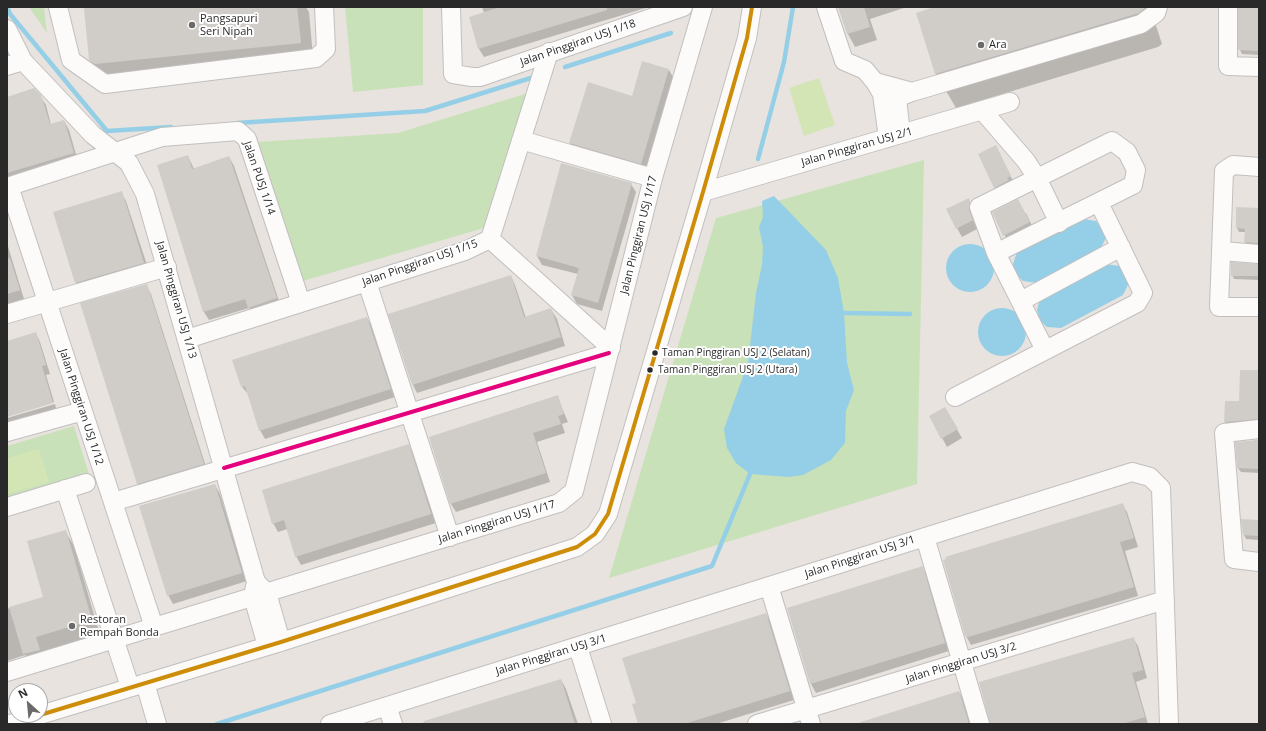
<!DOCTYPE html>
<style>
body{margin:0}
#map{position:relative;width:1266px;height:731px;overflow:hidden;background:#e8e3de;font-family:"Open Sans",sans-serif}
canvas{display:block}
.frame{position:absolute;inset:0;border:8px solid #292929;pointer-events:none}
.north{position:absolute;left:8px;top:683px;width:40px;height:40px;box-sizing:border-box;background:#fff;border:1px solid #a9a9a9;border-radius:50%;rotate:333deg;font-size:11px;font-weight:700;line-height:16px;text-align:center;color:#292929}
.north::after{content:'';display:block;margin:auto;width:14px;height:18px;background:#6c6a68;clip-path:polygon(50% 0,100% 100%,50% 72%,0 100%)}
</style>
<div id="map">
<canvas width="1266" height="731"></canvas>
<div class="frame"></div>
<div class="north">N</div>
</div>
<script>
const context = document.querySelector('canvas').getContext('2d');
context.lineJoin = 'round';
function paint(path, color) {
  context.fillStyle = color;
  context.fill(path, 'evenodd');
}
function toPath(rows) {
  const path = new Path2D();
  for (const r of rows) {
    if (r.length === 3) {
      path.moveTo(r[0] + r[2], r[1]);
      path.arc(r[0], r[1], r[2], 0, 2 * Math.PI);
      continue;
    }
    path.moveTo(r[0], r[1]);
    for (let i = 2; i < r.length; i += 2) path.lineTo(r[i], r[i + 1]);
  }
  return path;
}
function strokePath(path, color, width, dash) {
  context.strokeStyle = color;
  context.lineWidth = width;
  context.lineCap = dash ? 'butt' : 'round';
  context.setLineDash(dash || []);
  context.stroke(path);
}
function drawText(font, color, halo, rows, align = 'center') {
  context.font = font + ' "Open Sans",sans-serif';
  context.lineWidth = 4;
  context.setLineDash([]);
  context.textBaseline = 'middle';
  context.strokeStyle = halo;
  context.fillStyle = color;
  for (const [text, x, y, turn = 0] of rows) {
    context.save();
    context.translate(x, y);
    context.rotate((+turn || 0) * Math.PI / 180);
    context.textAlign = isNaN(turn) ? turn : align;
    if (halo) context.strokeText(text, 0, 0);
    context.fillText(text, 0, 0);
    context.restore();
  }
}
paint(toPath([
 [29,7,44,7,47,33],
 [345,7,423,7,423,85,353,92],
 [528,93,484,228,303,281,257,142,398,133],
 [924,160,917,484,609,578,716,218],
 [74,426,89,474,7,499,7,446]
]), '#c9e1b8');
paint(toPath([
 [819,78,835,125,804,136,789,88],
 [39,449,49,482,7,494,7,458]
]), '#d3e5b5');
paint(toPath([
 [774,196,826,250,838,278,844,313,847,363,854,390,846,411,845,443,831,460,803,475,789,477,750,474,736,463,727,448,724,429,748,363,756,293,762,265,763,247,759,227,763,217,762,201],
 [1083,219,1096,221,1105,233,1105,240,1099,251,1037,283,1023,281,1016,274,1013,264,1017,252],
 [970,268,24],
 [1106,264,1119,266,1128,277,1128,285,1123,295,1061,328,1047,327,1040,321,1037,310,1040,299],
 [1002,332,24]
]), '#94cfe7');
paint(toPath([
 [99,7,306,7,309,12,314,68,111,89,105,85,90,60,85,8],
 [482,7,649,7,484,57,479,49,484,13],
 [839,7,907,7,870,19,877,40,855,47,848,34],
 [938,7,1150,7,1162,44,1158,47,956,108,936,74,917,14],
 [1240,7,1259,7,1259,55,1242,54,1240,50],
 [669,70,674,79,646,172,575,151,570,143],
 [40,96,46,105,51,125,64,121,69,130,78,161,7,183,7,98],
 [1000,155,1015,185,1000,196,995,187],
 [188,156,194,169,229,157,234,166,281,307,254,316,249,308,209,320,204,312,158,166],
 [631,184,636,192,602,311,577,304,572,295,578,274,542,265,537,256],
 [121,192,126,201,149,271,81,291,76,283],
 [968,199,975,211,973,220,977,229,962,237,957,228],
 [1259,209,1259,247,1248,246,1245,242,1246,232,1239,232,1237,228],
 [993,213,1026,213,1037,236,1012,249],
 [7,243,24,299,7,304],
 [1259,265,1259,280,1234,279,1232,275],
 [511,276,515,285,526,318,552,311,557,319,565,346,417,393,413,385],
 [146,285,151,294,208,473,143,492,138,483],
 [367,318,372,326,395,397,265,439,260,430,249,395,242,387],
 [36,333,40,342,50,374,46,375,54,402,7,416,7,342],
 [1259,371,1259,423,1227,426,1225,422,1226,402,1240,402],
 [557,396,568,422,562,424,565,433,537,442,550,482,456,512,451,504,430,438],
 [55,404,57,412,7,427,7,418],
 [945,409,962,438,947,447,931,417],
 [1259,440,1259,473,1241,472,1238,468,1236,443],
 [408,445,413,453,436,523,301,565,296,556,287,529,278,532,273,523],
 [215,485,220,494,247,581,173,604,168,595,140,506],
 [1122,504,1127,512,1138,547,1125,551,1138,596,971,645,966,636],
 [1242,520,1259,521,1259,540,1246,539,1244,535],
 [65,531,74,546,100,635,33,669,25,655,7,661,7,609,45,597],
 [922,567,927,576,949,651,816,693,811,684,788,609],
 [766,614,771,623,794,700,716,724,639,724,637,704],
 [1133,638,1138,646,1147,678,1136,682,1148,724,991,724],
 [561,680,566,689,578,724,419,724],
 [959,692,964,701,971,724,856,724]
]), '#0003');
strokePath(toPath([
 [7,7,10,14,107,131,171,127],
 [565,67,671,33],
 [237,123,425,111,534,77],
 [758,159,784,62,793,7],
 [844,313,910,314],
 [217,724,712,566,750,474]
]), '#94cfe7', 4.5);
paint(toPath([
 [297,7,301,43,95,64,89,60,84,8],
 [500,7,607,7,607,10,478,49,469,17],
 [838,7,864,7,870,27,847,34],
 [934,7,1146,7,1139,13,1096,26,935,74,916,13],
 [1238,7,1259,7,1259,51,1238,50],
 [642,61,669,69,641,164,569,143,588,82,632,96],
 [34,88,41,95,50,124,64,120,74,153,7,173,7,97],
 [996,145,1011,176,1007,178,1009,180,994,188,978,154],
 [188,155,192,169,229,156,277,298,248,308,245,299,203,312,157,165],
 [561,163,632,183,598,303,571,295,579,268,536,256],
 [122,191,144,263,75,283,53,212],
 [969,198,970,201,969,210,973,220,956,229,946,209],
 [1018,199,1030,222,1003,236,992,212],
 [1236,207,1259,208,1259,243,1244,242,1245,229,1236,228],
 [10,258,20,290,7,294,7,259],
 [1231,262,1259,264,1259,276,1231,276],
 [511,275,524,317,551,308,561,337,412,385,388,314],
 [147,284,204,464,137,484,80,303],
 [367,317,391,389,259,431,245,386,241,387,232,360],
 [36,332,46,365,42,366,53,403,7,417,7,341],
 [1240,370,1259,370,1259,419,1224,422,1225,401,1239,401],
 [558,395,564,414,558,416,561,424,533,433,546,473,450,504,429,437],
 [945,407,958,429,941,439,929,416],
 [1259,440,1259,469,1237,468,1235,442],
 [409,444,431,514,295,557,284,520,272,524,262,490],
 [215,484,242,573,167,596,139,506],
 [1123,503,1134,538,1120,542,1134,587,968,637,965,636,943,560,946,559,945,557],
 [1241,519,1259,520,1259,536,1243,535],
 [66,530,92,620,36,637,40,650,23,654,9,607,43,597,27,541],
 [923,566,945,643,810,684,787,608],
 [766,613,790,691,684,724,638,724,632,704,636,703,622,658],
 [1134,637,1143,670,1132,673,1145,717,1122,724,990,724,979,682],
 [561,679,575,724,425,724,424,721],
 [959,691,969,724,862,724,861,722]
]), '#d0cdc9');
const minor = toPath([
 [58,7,71,60,105,84,316,58,326,49,324,7],
 [451,7,453,74,472,77,480,77,683,7],
 [826,7,844,61,865,70,875,82,882,94,888,138],
 [1228,7,1228,66,1259,67],
 [7,29,23,61,93,135,129,163,145,194,256,582,267,593,281,642],
 [7,66,23,61],
 [875,82,912,92,1141,24,1156,13,1158,7],
 [982,110,1026,161,1037,178,1059,223],
 [901,134,897,98,912,92],
 [521,140,653,178],
 [1259,167,1233,165,1224,171,1219,307,1259,307],
 [9,186,154,627],
 [7,187,162,137,238,131,247,139,301,303],
 [703,192,1010,102],
 [490,239,611,348],
 [1222,251,1259,254],
 [996,253,1133,185,1136,170,1127,152,1112,141,979,207,996,253,1045,350],
 [367,282,450,537],
 [1021,301,1121,247],
 [7,314,167,267],
 [187,339,465,251,490,239,549,52],
 [955,397,1137,303,1143,293,1099,203],
 [1259,429,1224,433,1234,559,1259,562],
 [7,432,83,411],
 [65,489,130,687],
 [113,502,609,353],
 [7,507,86,483],
 [925,537,980,724],
 [255,586,253,597,267,646],
 [769,586,811,724],
 [578,647,602,724],
 [7,672,559,503,574,491,653,178,703,7],
 [145,683,157,724],
 [387,706,393,724],
 [40,715,281,642,577,547,595,534,608,514,703,192,747,38,752,7],
 [10,724,39,715],
 [330,724,1132,472,1150,477,1161,488,1169,724],
 [757,724,1165,600]
]);
strokePath(minor, '#c1bfbf', 20);
strokePath(minor, '#fcfbfa', 18);
strokePath(toPath([
 [40,715,281,642,577,547,595,534,608,514,703,192,747,38,752,7]
]), '#ce8d08', 4);
strokePath(toPath([
 [224,468,609,353]
]), '#e5007d', 4);
for (const [x, y, r, color] of [
 [192,25,4,"#6c6a68"],
 [981,45,4,"#6c6a68"],
 [655,353,3.5,"#292929"],
 [650,370,3.5,"#292929"],
 [72,626,4,"#6c6a68"]
]) {
  const dot = new Path2D();
  dot.arc(x, y, r, 0, 2 * Math.PI);
  context.fillStyle = color;
  context.fill(dot);
  strokePath(dot, '#fff', 1.5);
}
drawText('10px', '#292929', '#fff', [
 ["Taman Pinggiran USJ 2 (Selatan)",662,353],
 ["Taman Pinggiran USJ 2 (Utara)",658,370]
], 'left');
drawText('11px', '#292929', '#fff', [
 ["Pangsapuri",200,19],
 ["Seri Nipah",200,32],
 ["Ara",989,45],
 ["Restoran",80,620],
 ["Rempah Bonda",80,633]
], 'left');
drawText('11px', '#292929', '#fff', [
 ["Jalan Pinggiran USJ 1/18",578,43,-19],
 ["Jalan Pinggiran USJ 2/1",857,147,-16],
 ["Jalan PUSJ 1/14",259,178,71],
 ["Jalan Pinggiran USJ 1/17",639,235,-76],
 ["Jalan Pinggiran USJ 1/15",420,263,-19],
 ["Jalan Pinggiran USJ 1/13",176,300,74],
 ["Jalan Pinggiran USJ 1/12",81,407,72],
 ["Jalan Pinggiran USJ 1/17",497,522,-17],
 ["Jalan Pinggiran USJ 3/1",860,557,-18],
 ["Jalan Pinggiran USJ 3/1",551,655,-17],
 ["Jalan Pinggiran USJ 3/2",961,663,-17]
]);
</script>
